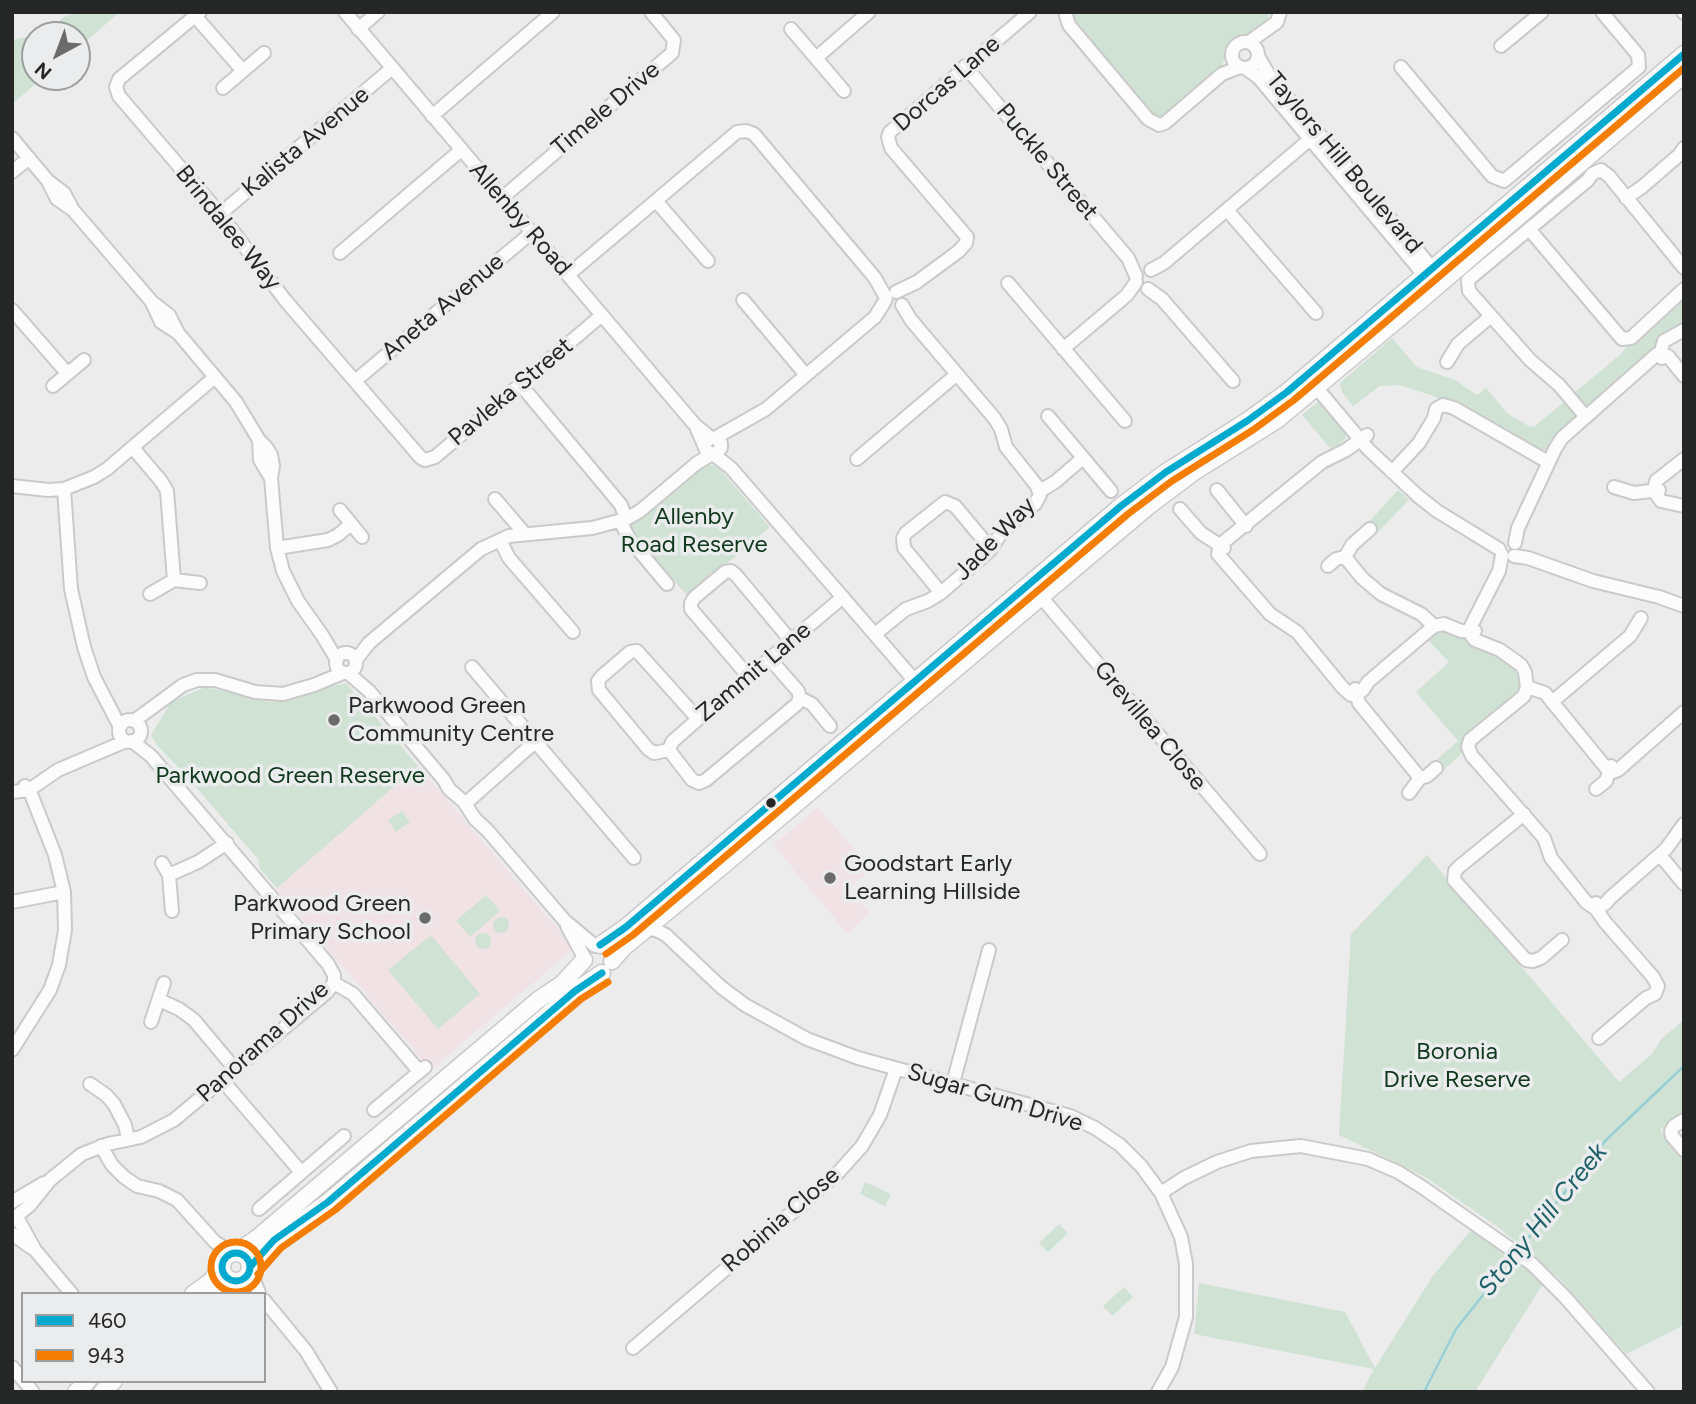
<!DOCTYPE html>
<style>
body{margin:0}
#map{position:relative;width:1696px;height:1404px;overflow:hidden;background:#ececec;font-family:Figtree,sans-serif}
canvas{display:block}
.frame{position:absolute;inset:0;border:14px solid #252626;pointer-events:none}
.legend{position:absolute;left:21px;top:1292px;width:245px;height:91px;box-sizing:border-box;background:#ebeced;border:2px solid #9c9d9d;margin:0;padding:9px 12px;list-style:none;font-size:21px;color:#252626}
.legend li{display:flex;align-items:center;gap:14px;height:35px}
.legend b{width:35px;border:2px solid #9c9d9d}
.north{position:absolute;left:21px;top:21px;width:70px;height:70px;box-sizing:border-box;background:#ebeced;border:2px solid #9c9d9d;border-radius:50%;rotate:221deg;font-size:19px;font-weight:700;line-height:28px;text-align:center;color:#252626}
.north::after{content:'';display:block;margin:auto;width:24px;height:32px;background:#6b6b6b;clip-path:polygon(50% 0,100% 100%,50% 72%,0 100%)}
</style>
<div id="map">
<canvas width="1696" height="1404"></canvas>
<div class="frame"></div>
<ul class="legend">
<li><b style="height:9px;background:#00a9ce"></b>460</li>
<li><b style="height:9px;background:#f47d02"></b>943</li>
</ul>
<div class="north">N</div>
</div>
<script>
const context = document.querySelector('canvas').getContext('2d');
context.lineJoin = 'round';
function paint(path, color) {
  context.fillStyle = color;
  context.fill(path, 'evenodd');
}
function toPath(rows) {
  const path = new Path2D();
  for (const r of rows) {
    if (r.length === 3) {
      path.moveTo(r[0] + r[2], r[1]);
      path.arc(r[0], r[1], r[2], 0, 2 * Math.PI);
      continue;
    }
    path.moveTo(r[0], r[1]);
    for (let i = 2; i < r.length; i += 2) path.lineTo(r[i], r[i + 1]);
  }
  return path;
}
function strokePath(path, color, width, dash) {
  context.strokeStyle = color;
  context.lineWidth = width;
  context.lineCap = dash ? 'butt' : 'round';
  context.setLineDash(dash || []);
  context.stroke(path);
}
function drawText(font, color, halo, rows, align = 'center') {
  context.font = font + ' Figtree,sans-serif';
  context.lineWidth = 7;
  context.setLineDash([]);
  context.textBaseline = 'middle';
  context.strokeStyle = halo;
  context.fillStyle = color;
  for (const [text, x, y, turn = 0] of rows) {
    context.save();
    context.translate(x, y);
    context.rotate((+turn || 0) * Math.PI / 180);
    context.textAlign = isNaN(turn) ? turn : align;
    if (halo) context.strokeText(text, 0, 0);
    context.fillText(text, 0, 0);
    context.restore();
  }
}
paint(toPath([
 [418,766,574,948,431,1070,276,889],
 [818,807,871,869,849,888,870,913,847,933,773,845]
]), '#f1e2e5');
paint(toPath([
 [84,12,120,12,77,49,77,35,35,35,35,77,44,77,12,104,12,40,45,33,65,16],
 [1070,12,1269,12,1268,25,1255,35,1238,40,1231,46,1221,67,1171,114,1160,118,1149,112,1073,22],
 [1684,296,1684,324,1664,336,1658,350,1545,452,1473,414,1431,395,1399,385,1380,386,1353,406,1342,392,1340,383,1392,338,1417,367,1455,380,1477,395,1486,388,1507,413,1530,427,1535,426,1622,353,1629,342],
 [1319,401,1345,432,1346,438,1337,446,1330,448,1302,415],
 [705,463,717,466,770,527,688,597,630,528,630,525],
 [1398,490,1409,500,1376,534,1367,524],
 [1438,627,1466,637,1513,667,1522,685,1515,699,1466,750,1442,771,1434,762,1458,741,1416,692,1449,662,1426,638],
 [346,683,418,766,277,888,260,869,258,859,182,771,156,744,151,735,171,702,205,687,269,702],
 [402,811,410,822,396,832,388,820],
 [1427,855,1619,1082,1653,1053,1661,1039,1684,1020,1684,1110,1660,1130,1684,1158,1684,1325,1626,1354,1558,1277,1498,1227,1425,1177,1339,1135,1351,934],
 [486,895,500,911,470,937,456,921],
 [501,925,8],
 [483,941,8],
 [431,935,480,994,438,1029,388,970],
 [865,1182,891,1194,885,1206,860,1194],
 [1059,1224,1068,1233,1048,1252,1039,1243],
 [1472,1229,1544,1282,1475,1392,1362,1392,1374,1369,1194,1334,1199,1283,1345,1312,1375,1368,1432,1277],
 [1124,1287,1133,1297,1112,1316,1103,1306]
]), '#d0e2d3');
strokePath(toPath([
 [1519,1250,1606,1140,1684,1066],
 [1424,1392,1456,1329,1515,1255]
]), '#98cfd7', 2.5);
const minor = toPath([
 [200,12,119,79,116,87,119,96,220,214,285,300,421,458,425,460,435,457,602,315],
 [345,12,695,425,711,438],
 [1065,12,1069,25,1148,119,1159,125,1165,123,1222,74,1240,67],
 [1683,12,1684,13],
 [195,16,243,71],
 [358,29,378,12],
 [791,29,844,91],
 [1249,42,1277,22,1280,12],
 [1245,55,13],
 [1501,46,1542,12],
 [1258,56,1269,75,1433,269],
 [816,58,869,12],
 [965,66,1128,258,1136,276],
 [1401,67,1492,176,1504,181,1639,67,1638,55,1602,12],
 [1245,68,1258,77,1425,276],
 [223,88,264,53],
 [432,116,553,12],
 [12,138,48,181,64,193,73,210,152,302,169,315,178,333,236,402,259,440,266,447,271,455,273,466,271,478,277,548,283,571,298,601,322,635,337,660],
 [12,172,29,158],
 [48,181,57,199,73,210],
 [502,198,672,53,674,40,651,12],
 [1626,198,1642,187,1679,155,1684,148],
 [656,201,708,261],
 [1227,210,1316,313],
 [220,214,391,69],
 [1529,229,1622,339,1631,338,1684,289],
 [340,253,461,150],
 [1151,270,1164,263,1315,135],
 [568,275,737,132,746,131,754,134,875,278,886,298],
 [1008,283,1125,421],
 [1148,289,1162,299,1233,381],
 [896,292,917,282,959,251,966,243,967,237,891,148,888,137,890,132,1030,12],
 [743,300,805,374],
 [152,303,161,322,178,333],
 [12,310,67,373],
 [1063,349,1127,295,1136,282],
 [1662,358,1660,354,1664,341,1684,330],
 [1447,362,1458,344,1491,316],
 [355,381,531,233],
 [520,384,621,505,626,519],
 [53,386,84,360],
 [1316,387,1368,449,1418,496,1437,511,1499,549],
 [1048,416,1111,491],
 [1586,417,1559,385,1530,360,1469,291,1468,280,1588,180,1592,174,1601,170,1609,176,1684,268],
 [697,429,707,452,716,454,721,448,721,443,715,438,709,438,705,444],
 [1367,435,1346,450,1322,462,1220,545,1218,554,1270,614,1297,632,1343,688,1351,695,1355,695,1363,690,1368,682,1434,626,1444,624,1461,631,1475,631],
 [715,438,766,409,875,317,885,301],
 [259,440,260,460,271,478],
 [133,448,161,481,167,491,174,580],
 [713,454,731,468,921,688],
 [857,459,957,374],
 [1684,459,1656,481,1654,491,1661,501,1684,506],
 [1392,472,1419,443,1434,418,1436,409,1443,405,1454,408,1548,462],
 [12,486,48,490,64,489,94,477,107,469,215,377],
 [1614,487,1634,493,1659,490],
 [64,489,71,589,84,647,94,677,120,727],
 [1217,490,1246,526],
 [1040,491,1055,482,1083,458],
 [495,499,525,534],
 [1180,509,1201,533,1224,548],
 [340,510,362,537],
 [620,521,630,540,667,584],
 [500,540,509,558,573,632],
 [1515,543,1518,528,1555,449,1562,438,1657,354,1668,356,1684,376],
 [277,548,328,540,338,535,351,524],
 [1502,555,1499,571,1471,626,1471,635,1475,640,1500,650,1521,665,1525,672,1527,687,1524,696,1470,740,1468,747,1472,756,1544,838,1551,858,1586,902,1596,909,1606,903,1610,898,1666,849,1684,824],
 [1514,556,1528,558,1593,581,1659,597,1684,606],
 [1345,557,1362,578,1381,594,1421,614,1434,626],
 [1328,566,1336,559,1345,557,1352,545,1370,529],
 [941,593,904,548,903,538,906,533,945,502,955,506,991,549],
 [150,594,174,580,200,583],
 [1041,597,1260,854],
 [875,634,906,609,928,601,941,593,988,552,1003,531,1035,504,1040,495,1037,486,1006,447,1001,429,995,419,911,320,902,305],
 [346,663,10],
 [770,659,798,691,800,698,812,704,830,726],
 [356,660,369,643,481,549,509,536,592,528,626,519,640,511,697,463,712,454],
 [472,667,634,858],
 [348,673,369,691,444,780,449,789,464,802,475,819,488,831,564,920,595,946],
 [749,677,691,609,691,603,694,598,725,572,731,571,736,575,791,641],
 [1527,687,1545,693,1607,769,1613,772,1618,770,1684,712],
 [1355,689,1359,703,1420,778],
 [1552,702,1630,636,1641,618],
 [130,731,11],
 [134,721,183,685,197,680,215,680,255,692,283,694,314,685,343,673],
 [669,750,654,753,648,749,599,690,598,681,601,677,630,652,637,651,698,719],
 [669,750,672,742,698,719,843,597],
 [669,750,692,780,699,783,706,780,797,704,800,698],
 [1596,789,1606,781,1611,766],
 [12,792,29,790,58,770,126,741],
 [1409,793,1420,778,1427,776,1436,768],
 [465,804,536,741],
 [1524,814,1460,866,1455,871,1454,880,1526,960,1533,961,1541,958,1562,940],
 [1660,855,1684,884],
 [162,863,169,875,172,911],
 [169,875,198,862,227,843],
 [12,902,64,892],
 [1596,903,1596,909,1605,922,1653,977,1658,986,1655,994,1646,998,1599,1038],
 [567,926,584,957],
 [645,931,654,929,666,935,721,987,745,1005,807,1039,858,1058,1070,1116,1095,1128,1120,1145,1141,1166,1161,1193,1181,1237,1186,1264,1186,1317,1172,1367,1158,1392],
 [334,983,353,994,419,1071],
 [159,1000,179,1009,194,1020,235,1069],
 [151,1022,164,983],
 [12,1050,50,990,59,965,65,930,64,892,55,855,31,794,25,786],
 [222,1080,301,1172],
 [953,1083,989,950],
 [90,1084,106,1095,114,1104,125,1125,128,1139],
 [374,1110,425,1067],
 [1684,1120,1674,1126,1671,1131,1672,1136,1684,1150],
 [101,1146,112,1165,124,1177,137,1186,159,1191,177,1200,215,1242,232,1253],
 [1161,1193,1184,1178,1217,1162,1251,1151,1301,1146,1368,1159,1398,1172,1422,1187,1532,1264,1565,1297,1648,1392],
 [12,1202,44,1183],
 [259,1209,344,1136],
 [18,1215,30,1205,50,1180,82,1154,108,1144,141,1137,174,1120,327,992,334,983,334,975,328,964,151,756,132,741],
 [18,1219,35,1250,72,1294],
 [12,1234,32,1248],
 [250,1270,259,1293],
 [264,1300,306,1351,331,1392],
 [633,1348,836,1175,862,1146,880,1115,896,1069],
 [12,1367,23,1380],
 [24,1381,33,1392]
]);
const major = toPath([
 [600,945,626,927,1121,506,1166,472,1247,421,1287,392,1684,54],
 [612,961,623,948,719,869,1150,505,1194,472,1277,420,1420,301,1684,75],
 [236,1267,14],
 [235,1253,257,1238,538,1000,562,984,584,960],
 [250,1267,274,1240,328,1202,575,991,602,973],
 [193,1294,211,1281,222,1265],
 [217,1294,236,1281],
 [76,1392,88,1381],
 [102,1392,114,1381]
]);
strokePath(minor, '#cacaca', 16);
strokePath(major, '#cacaca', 19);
strokePath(minor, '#fcfcfc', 12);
strokePath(major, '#fcfcfc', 16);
strokePath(toPath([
 [600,945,626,927,1121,506,1166,472,1247,421,1287,392,1684,54],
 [236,1267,14],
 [250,1267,274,1240,328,1202,575,991,602,973]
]), '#00a9ce', 7);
strokePath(toPath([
 [606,954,633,935,1128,514,1172,481,1253,430,1294,400,1684,68],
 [236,1267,25],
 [258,1274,281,1248,335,1210,581,999,608,982]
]), '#f47d02', 7);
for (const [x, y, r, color] of [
 [334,720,7,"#6b6b6b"],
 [771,803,6,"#252626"],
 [830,878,7,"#6b6b6b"],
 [425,918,7,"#6b6b6b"]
]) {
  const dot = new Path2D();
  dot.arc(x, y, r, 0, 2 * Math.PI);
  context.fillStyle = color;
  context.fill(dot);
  strokePath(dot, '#ebeced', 2.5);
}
drawText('24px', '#252626', '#ebeced', [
 ["Dorcas Lane",947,84,-41],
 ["Timele Drive",606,109,-40],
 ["Kalista Avenue",306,142,-40],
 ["Puckle Street",1047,162,50],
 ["Taylors Hill Boulevard",1344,163,50],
 ["Allenby Road",520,219,49],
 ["Brindalee Way",228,228,51],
 ["Aneta Avenue",443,307,-40],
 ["Pavleka Street",511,392,-40],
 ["Jade Way",995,539,-46],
 ["Zammit Lane",754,672,-40],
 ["Grevillea Close",1150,726,50],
 ["Panorama Drive",263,1042,-42],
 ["Sugar Gum Drive",995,1098,17],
 ["Robinia Close",781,1220,-41]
]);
drawText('24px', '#10381d', '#ebeced', [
 ["Allenby",694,517],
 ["Road Reserve",694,545],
 ["Parkwood Green Reserve",290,776],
 ["Boronia",1457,1052],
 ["Drive Reserve",1457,1080]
]);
drawText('24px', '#252626', '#ebeced', [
 ["Parkwood Green",348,706],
 ["Community Centre",348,734],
 ["Goodstart Early",844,864],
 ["Learning Hillside",844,892],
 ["Parkwood Green",411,904,"right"],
 ["Primary School",411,932,"right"]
], 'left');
drawText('italic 26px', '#20626a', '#ebeced', [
 ["Stony Hill Creek",1543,1220,-51]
]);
</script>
